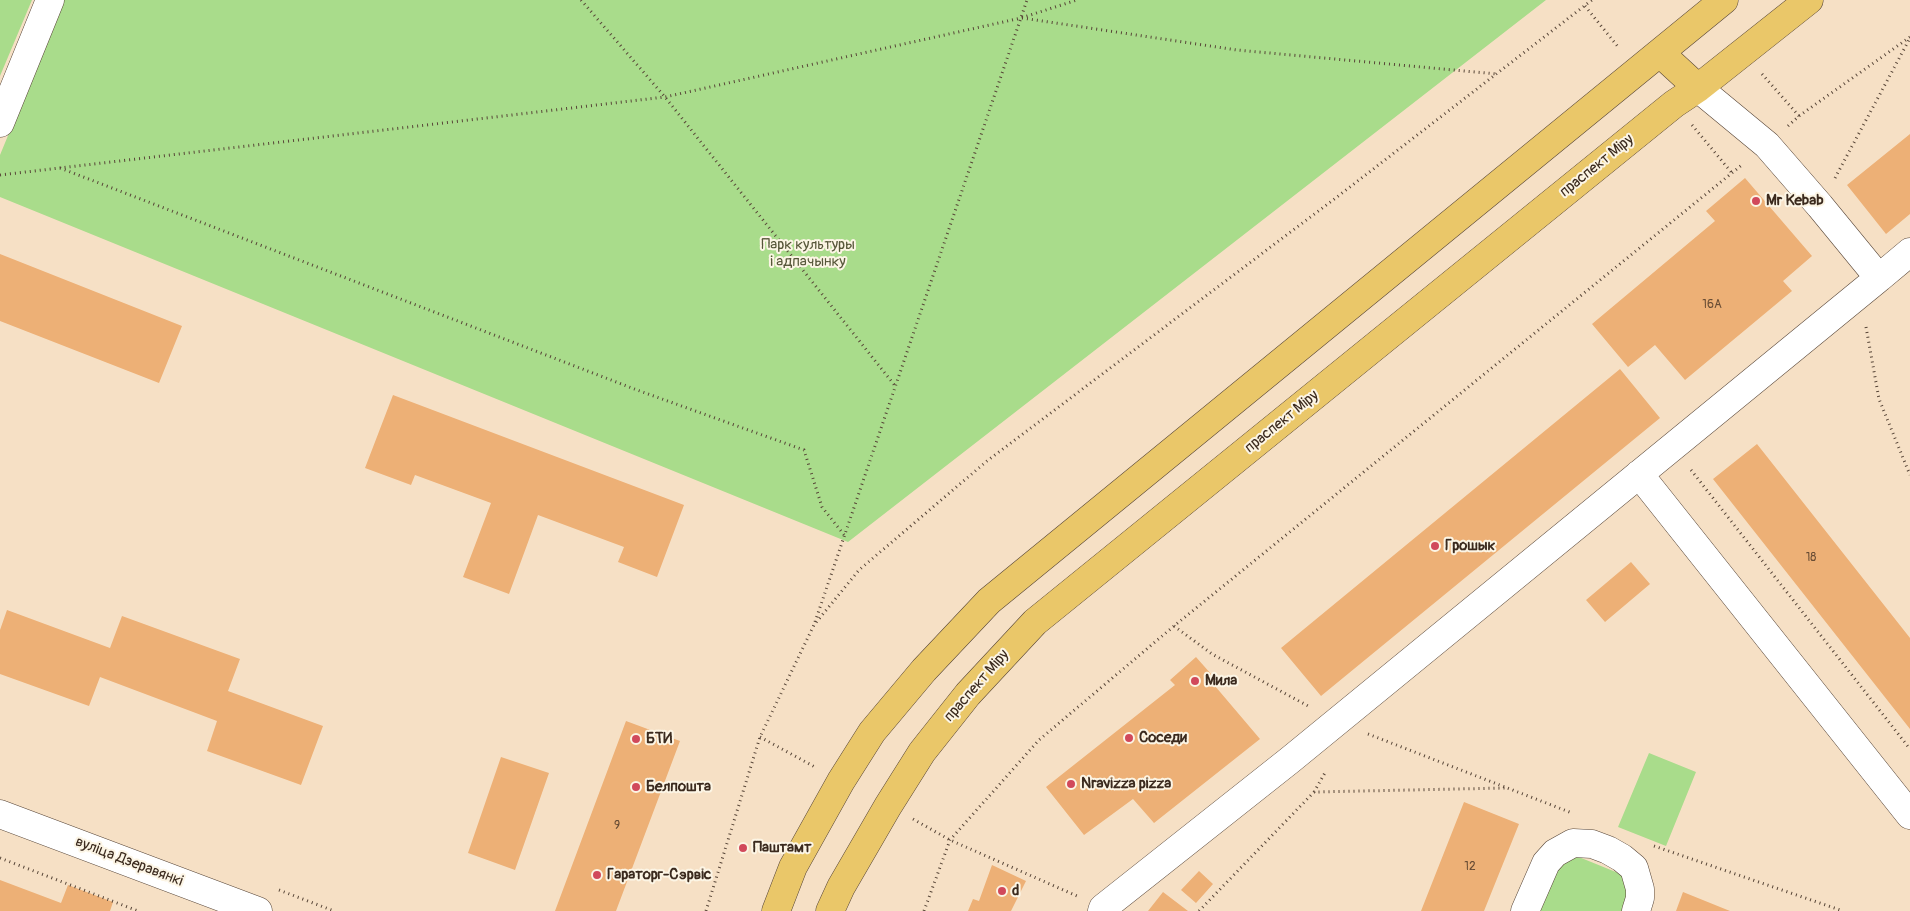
<!DOCTYPE html>
<meta charset="utf-8">
<style>
body{margin:0}
canvas{display:block;background:#f6e0c5}
</style>
<canvas width="1910" height="911"></canvas>
<script>
const context = document.querySelector('canvas').getContext('2d');
context.lineJoin = 'round';
function paint(path, color) {
  context.fillStyle = color;
  context.fill(path, 'evenodd');
}
function toPath(rows) {
  const path = new Path2D();
  for (const r of rows) {
    path.moveTo(r[0], r[1]);
    for (let i = 2; i < r.length; i += 2) path.lineTo(r[i], r[i + 1]);
  }
  return path;
}
function strokePath(path, color, width, dash) {
  context.strokeStyle = color;
  context.lineWidth = width;
  context.lineCap = dash ? 'butt' : 'round';
  context.setLineDash(dash || []);
  context.stroke(path);
}
function drawText(font, color, halo, rows, align = 'center') {
  context.font = font + ' Pangolin,sans-serif';
  context.lineWidth = 4;
  context.setLineDash([]);
  context.textBaseline = 'middle';
  context.strokeStyle = halo;
  context.fillStyle = color;
  for (const [text, x, y, turn = 0] of rows) {
    context.save();
    context.translate(x, y);
    context.rotate((+turn || 0) * Math.PI / 180);
    context.textAlign = isNaN(turn) ? turn : align;
    if (halo) context.strokeText(text, 0, 0);
    context.fillText(text, 0, 0);
    context.restore();
  }
}
paint(toPath([
 [0,0,32,0,0,76],
 [64,0,1546,0,848,542,0,197,0,155],
 [1649,753,1696,772,1666,846,1618,827],
 [1564,851,1638,881,1626,911,1540,911]
]), '#a9dc8b');
paint(toPath([
 [1910,134,1910,214,1886,234,1847,185],
 [1745,178,1812,256,1783,281,1792,291,1685,380,1655,345,1628,367,1592,324,1715,221,1706,211],
 [0,254,182,326,159,383,0,321],
 [1620,369,1660,418,1321,696,1281,648],
 [393,395,684,505,657,577,618,562,624,547,538,515,509,594,463,577,491,503,415,475,411,485,365,468],
 [1757,444,1910,638,1910,729,1713,479],
 [1631,562,1650,584,1605,622,1586,600],
 [7,610,110,648,122,616,240,659,228,691,323,726,301,785,207,751,217,721,100,677,89,706,0,674,0,630],
 [1196,657,1219,683,1215,686,1260,739,1154,823,1133,799,1084,835,1046,787,1175,685,1170,680],
 [626,721,680,741,616,911,555,911],
 [501,757,549,773,515,870,468,853],
 [1464,802,1519,824,1484,911,1421,911],
 [992,865,1026,881,1011,911,968,911,973,899,979,901],
 [1199,871,1213,884,1196,903,1181,890],
 [0,880,61,903,68,885,113,902,110,911,0,911],
 [1163,892,1188,911,1148,911],
 [1683,892,1730,911,1676,911]
]), '#edb076');
const minor = toPath([
 [1698,88,1767,145,1820,206,1879,278,1910,252],
 [0,123,50,0],
 [1639,474,1910,815],
 [0,814,258,911],
 [1102,911,1103,908,1290,760,1879,278],
 [1525,911,1546,863,1555,853,1573,843,1592,844,1608,850,1622,858,1634,868,1640,889,1640,898,1636,911]
]);
const major = toPath([
 [1660,53,1698,88],
 [776,911,793,867,841,781,872,732,924,670,989,601,1724,0],
 [830,911,841,887,888,806,922,752,968,694,1035,622,1674,104,1698,88,1809,0]
]);
strokePath(minor, '#574537', 29);
strokePath(major, '#574537', 29);
strokePath(toPath([
 [581,0,665,97,896,387],
 [1585,6,1619,48],
 [1022,18,1237,50,1497,74],
 [1762,74,1799,116],
 [1692,125,1732,173],
 [1788,126,1799,116,1910,37],
 [60,168,637,390,804,450,822,507,845,536],
 [0,175,665,97,1021,18,1077,0],
 [1835,178,1910,38],
 [1866,327,1879,399,1910,475],
 [1691,470,1910,749],
 [815,622,1027,0],
 [1174,626,1212,654,1310,707],
 [1368,734,1572,813],
 [760,737,815,767],
 [1314,792,1326,771],
 [913,819,950,840,1077,896],
 [1654,846,1843,911],
 [0,858,138,911],
 [279,890,334,911],
 [706,911,760,737,814,625,859,570,987,461,1337,197,1592,0],
 [924,911,950,840,1039,740,1174,626,1743,164],
 [1199,911,1314,792,1505,788]
]), '#574537', 3, [1, 4]);
strokePath(minor, '#fff', 28);
strokePath(major, '#eac769', 28);
for (const [x, y, r, color] of [
 [1756,201,5,"#d1495b"],
 [1435,546,5,"#d1495b"],
 [1195,681,5,"#d1495b"],
 [1129,738,5,"#d1495b"],
 [636,739,5,"#d1495b"],
 [1071,784,5,"#d1495b"],
 [636,787,5,"#d1495b"],
 [743,848,5,"#d1495b"],
 [597,875,5,"#d1495b"],
 [1002,891,5,"#d1495b"]
]) {
  const dot = new Path2D();
  dot.arc(x, y, r, 0, 2 * Math.PI);
  context.fillStyle = color;
  context.fill(dot);
  strokePath(dot, '#fcf5e5', 2);
}
drawText('12px', '#684c34', null, [
 ["16А",1712,305],
 ["18",1811,558],
 ["9",617,826],
 ["12",1470,867]
]);
drawText('15px', '#3b2a1e', '#fcf5e5', [
 ["праспект Міру",1597,166,-39],
 ["праспект Міру",1282,422,-39],
 ["праспект Міру",977,686,-49],
 ["вуліца Дзеравянкі",129,862,21]
]);
drawText('bold 15px', '#3b2a1e', '#fcf5e5', [
 ["Mr Kebab",1766,201],
 ["Грошык",1445,546],
 ["Мила",1205,681],
 ["Соседи",1139,738],
 ["БТИ",646,739],
 ["Nravizza pizza",1081,784],
 ["Белпошта",646,787],
 ["Паштамт",753,848],
 ["Гараторг-Сэрвіс",607,875],
 ["d",1012,891]
], 'left');
drawText('15px', '#565639', '#fcf5e5', [
 ["Парк культуры",808,245],
 ["і адпачынку",808,262]
]);
</script>
